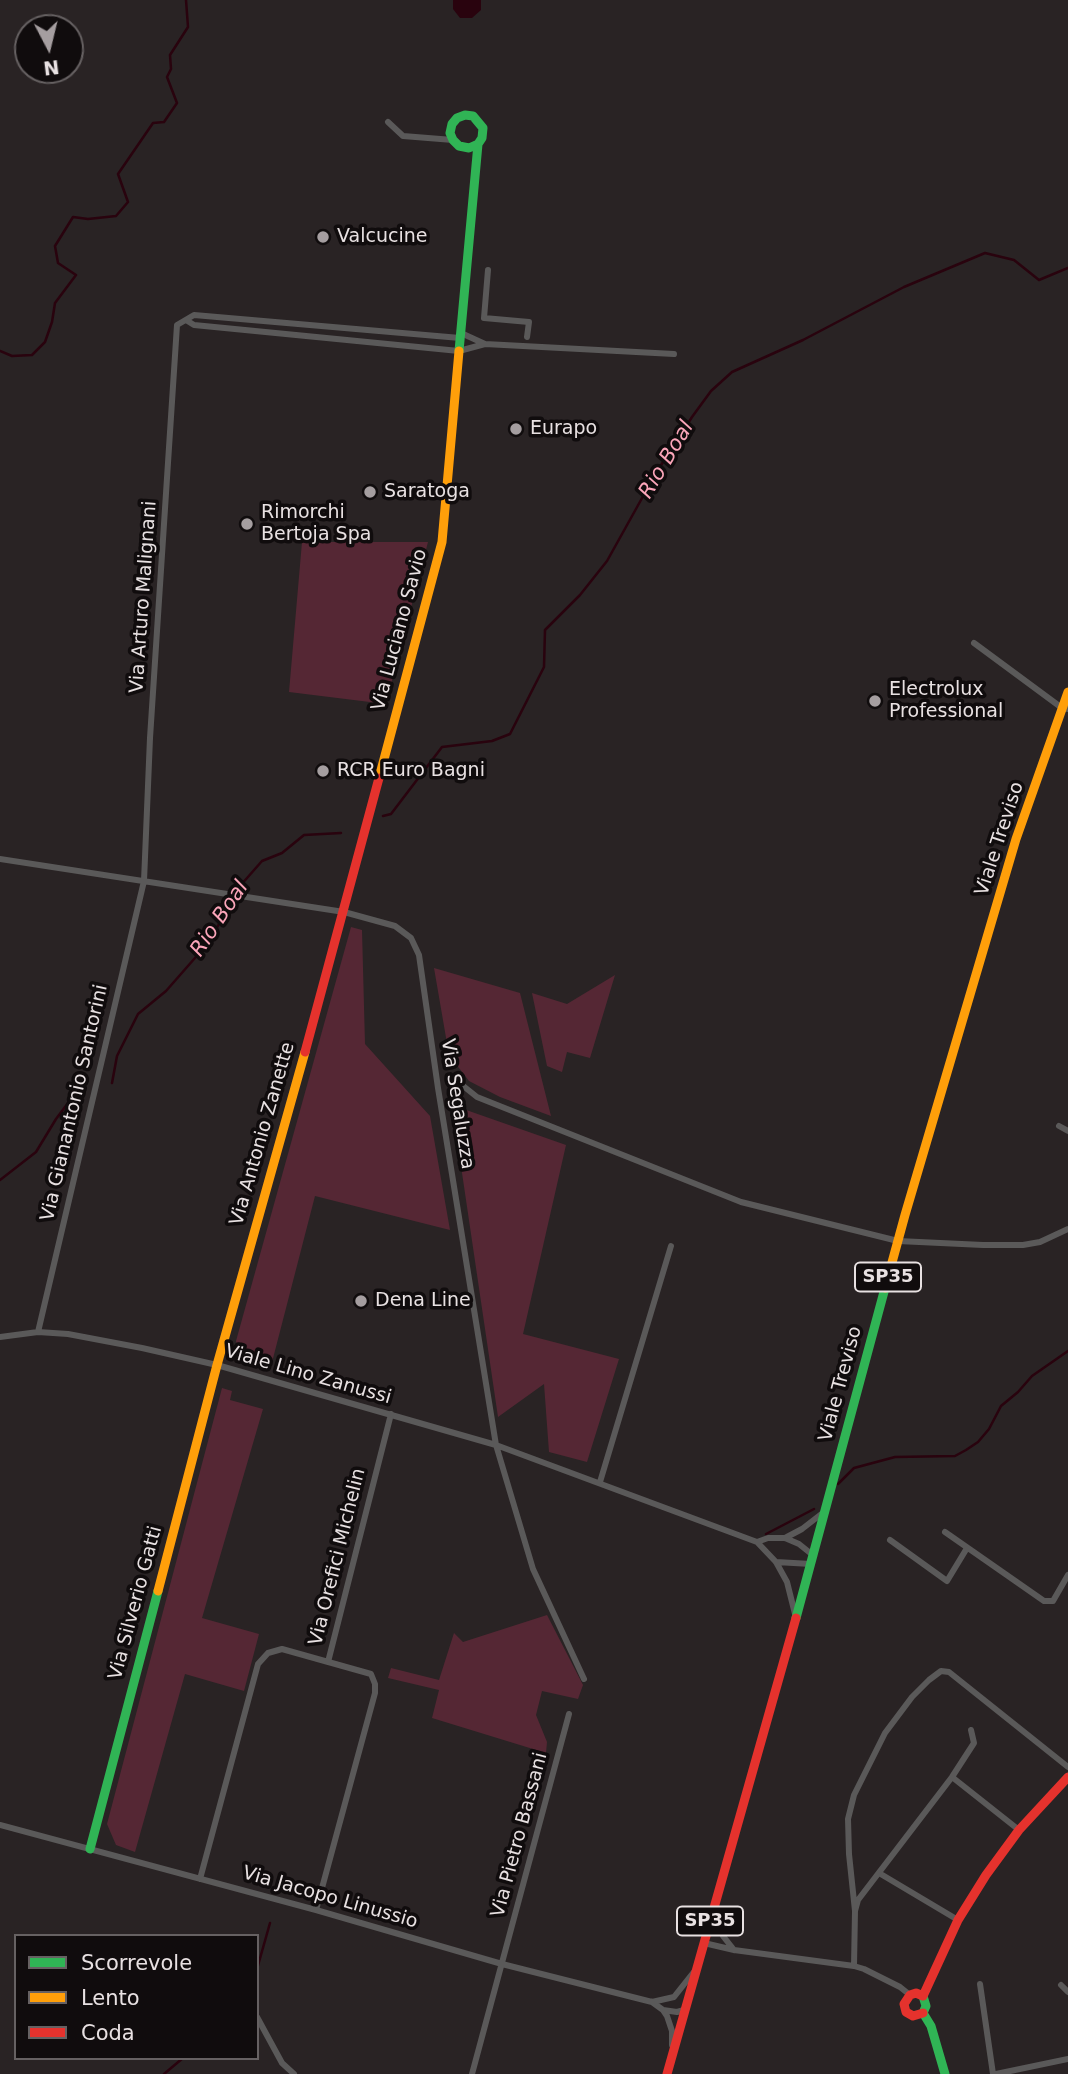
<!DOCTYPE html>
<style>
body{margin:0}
#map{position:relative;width:1068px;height:2074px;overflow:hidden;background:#292324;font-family:"DejaVu Sans",sans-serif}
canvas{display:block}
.legend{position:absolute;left:14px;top:1934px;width:245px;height:126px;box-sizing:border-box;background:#100c0d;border:2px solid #666162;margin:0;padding:9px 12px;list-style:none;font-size:21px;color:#e8e1e2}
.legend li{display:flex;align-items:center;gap:14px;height:35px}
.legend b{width:35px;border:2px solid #666162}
.north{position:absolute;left:14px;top:14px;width:70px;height:70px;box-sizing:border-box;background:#100c0d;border:2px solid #666162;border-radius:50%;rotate:173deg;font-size:19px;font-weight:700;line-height:28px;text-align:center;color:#e8e1e2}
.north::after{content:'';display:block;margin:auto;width:24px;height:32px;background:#a59ea0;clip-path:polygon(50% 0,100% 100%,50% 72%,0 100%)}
</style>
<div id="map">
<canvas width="1068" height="2074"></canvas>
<ul class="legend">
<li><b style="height:9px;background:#30b455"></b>Scorrevole</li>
<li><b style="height:9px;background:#ff9f0a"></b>Lento</li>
<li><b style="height:9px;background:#e5322d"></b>Coda</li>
</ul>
<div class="north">N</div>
</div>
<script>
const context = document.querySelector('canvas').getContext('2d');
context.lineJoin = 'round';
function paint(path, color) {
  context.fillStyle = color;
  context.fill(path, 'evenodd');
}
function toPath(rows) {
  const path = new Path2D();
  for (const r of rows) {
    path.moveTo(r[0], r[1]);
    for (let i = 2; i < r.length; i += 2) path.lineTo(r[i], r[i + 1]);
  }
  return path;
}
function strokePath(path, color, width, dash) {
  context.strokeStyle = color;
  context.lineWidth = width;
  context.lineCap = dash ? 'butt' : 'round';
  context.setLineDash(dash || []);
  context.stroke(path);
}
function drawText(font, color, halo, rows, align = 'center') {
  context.font = font + ' "DejaVu Sans",sans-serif';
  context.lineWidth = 7;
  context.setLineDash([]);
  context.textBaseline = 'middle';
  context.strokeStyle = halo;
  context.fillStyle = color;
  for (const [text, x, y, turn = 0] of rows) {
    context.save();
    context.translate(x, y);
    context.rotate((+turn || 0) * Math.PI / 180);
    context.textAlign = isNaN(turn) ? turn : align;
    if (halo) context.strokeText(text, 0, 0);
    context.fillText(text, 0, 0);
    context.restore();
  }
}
paint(toPath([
 [302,542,428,542,386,704,289,692],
 [351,927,362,930,365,1044,430,1116,450,1230,315,1196,270,1370,239,1363,236,1341],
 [434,968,520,993,551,1116,500,1097,469,1081,449,1055],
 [615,975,590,1058,567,1052,562,1072,547,1066,532,993,567,1004],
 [452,1105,566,1145,523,1334,619,1359,587,1462,549,1452,544,1384,498,1417],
 [222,1388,232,1391,230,1400,263,1409,202,1618,259,1634,244,1691,185,1674,135,1852,116,1845,107,1824],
 [547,1615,583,1685,578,1699,542,1691,536,1715,547,1742,546,1753,432,1718,439,1690,388,1678,391,1668,439,1680,454,1633,463,1642]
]), '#552734');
paint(toPath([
 [453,0,481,0,481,10,472,18,460,18,453,9]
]), '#29030e');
strokePath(toPath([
 [0,351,12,356,32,355,45,342,52,322,55,303,76,275,58,263,55,246,73,217,88,219,116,216,128,202,118,174,153,123,164,122,177,103,167,77,171,69,170,55,188,27,186,0],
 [383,816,391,814,442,747,492,741,510,734,544,667,545,630,580,595,607,561,656,473,692,417,711,391,732,372,803,340,904,287,985,253,1014,260,1039,280,1068,268],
 [112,1083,117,1056,138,1014,166,991,209,942,240,886,262,861,282,853,304,835,341,833],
 [0,1180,36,1152,56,1119,83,1083],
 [838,1484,854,1468,895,1457,955,1456,966,1450,978,1442,989,1429,1001,1406,1018,1392,1032,1376,1068,1351],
 [766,1534,814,1509],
 [257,1969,270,1923],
 [164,2074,183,2058]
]), '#29030e', 2.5);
strokePath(toPath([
 [388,122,403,136,453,140],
 [488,270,484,318,529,322,527,337],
 [186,320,194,325,459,351,485,344,674,354],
 [461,333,485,344],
 [974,643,1062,708,1068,709],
 [0,859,344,912,395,926,411,938,419,955,438,1088,496,1445,533,1569,584,1679],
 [457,1081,477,1097,741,1202,898,1241,983,1245,1023,1245,1040,1242,1068,1229],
 [1059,1126,1068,1131],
 [38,1332,144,881,150,738,177,325,194,315,460,338],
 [0,1337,38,1332,68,1334,142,1348,217,1365,496,1445,757,1542,776,1562,787,1582,796,1618],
 [600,1482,671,1246],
 [945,1532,1044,1601,1053,1601,1068,1575],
 [785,1538,802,1529,824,1512],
 [890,1540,947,1581,967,1548],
 [757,1542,768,1538,785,1538,799,1544,814,1556],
 [776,1562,811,1564],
 [328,1662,391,1414],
 [952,1777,1019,1830],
 [0,1825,316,1910,502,1964,652,2002,674,1997,693,1973],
 [879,1873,958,1920],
 [200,1879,258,1664,268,1653,282,1649,371,1674,375,1684,375,1693,316,1910],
 [855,1911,849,1854,848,1819,854,1795,885,1733,912,1697,929,1680,941,1671,949,1672,1068,1767],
 [714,1912,723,1936,734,1950],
 [704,1943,734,1950,854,1966,864,1969,900,1987,910,1995],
 [854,1966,855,1911,858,1900,952,1777,974,1743,971,1730],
 [980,1984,993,2074],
 [1061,1985,1068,1992],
 [652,2002,663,2010,667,2016,672,2031,672,2045],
 [663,2010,677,2012,684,2010],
 [257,2017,282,2063,294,2074],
 [472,2074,569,1714],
 [996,2074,1068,2059]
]), '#5a5959', 6);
strokePath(toPath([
 [459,351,478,144,482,138,483,128,473,116,465,115,457,118,452,124,450,133,453,140,459,146,469,148,478,144],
 [796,1618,885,1288],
 [90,1849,158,1591],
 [923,1996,926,2006,923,2013,931,2026,945,2074]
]), '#30b455', 9);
strokePath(toPath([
 [379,778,442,542,459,351],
 [885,1288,905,1215,1016,839,1068,692],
 [158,1591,217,1365,305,1052]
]), '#ff9f0a', 9);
strokePath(toPath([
 [305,1052,379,778],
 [923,1996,958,1920,986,1875,1019,1830,1068,1777],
 [923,1996,916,1993,910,1995,904,2004,906,2012,913,2016,923,2013],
 [667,2074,796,1618]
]), '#e5322d', 9);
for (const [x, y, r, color] of [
 [323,237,7,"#a59ea0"],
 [516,429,7,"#a59ea0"],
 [370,492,7,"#a59ea0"],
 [247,524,7,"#a59ea0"],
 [875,701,7,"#a59ea0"],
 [323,771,7,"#a59ea0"],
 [361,1301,7,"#a59ea0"]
]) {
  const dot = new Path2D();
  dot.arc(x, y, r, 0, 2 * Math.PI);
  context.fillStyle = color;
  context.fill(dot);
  strokePath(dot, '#100c0d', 2.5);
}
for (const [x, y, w] of [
 [888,1277,66],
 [710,1921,66]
]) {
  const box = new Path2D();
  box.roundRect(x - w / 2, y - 14.5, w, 29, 5);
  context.fillStyle = '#100c0d';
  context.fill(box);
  strokePath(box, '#e8e1e2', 2);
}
drawText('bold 18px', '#e8e1e2', null, [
 ["SP35",888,1277],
 ["SP35",710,1921]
]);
drawText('19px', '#e8e1e2', '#100c0d', [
 ["Valcucine",337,237],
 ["Eurapo",530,429],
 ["Saratoga",384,492],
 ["Rimorchi",261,513],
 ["Bertoja Spa",261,535],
 ["Electrolux",889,690],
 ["Professional",889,712],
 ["RCR Euro Bagni",337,771],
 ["Dena Line",375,1301]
], 'left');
drawText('19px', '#e8e1e2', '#100c0d', [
 ["Via Arturo Malignani",144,597,-86],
 ["Via Luciano Savio",400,630,-75],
 ["Viale Treviso",1000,839,-72],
 ["Via Gianantonio Santorini",75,1103,-77],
 ["Via Segaluzza",457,1104,81],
 ["Via Antonio Zanette",263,1134,-74],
 ["Viale Lino Zanussi",308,1375,16],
 ["Viale Treviso",841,1384,-75],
 ["Via Orefici Michelin",338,1557,-76],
 ["Via Silverio Gatti",136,1603,-75],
 ["Via Pietro Bassani",520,1835,-75],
 ["Via Jacopo Linussio",330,1898,16]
]);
drawText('italic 21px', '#fba5b9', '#100c0d', [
 ["Rio Boal",667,460,-59],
 ["Rio Boal",220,919,-56]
]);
</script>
